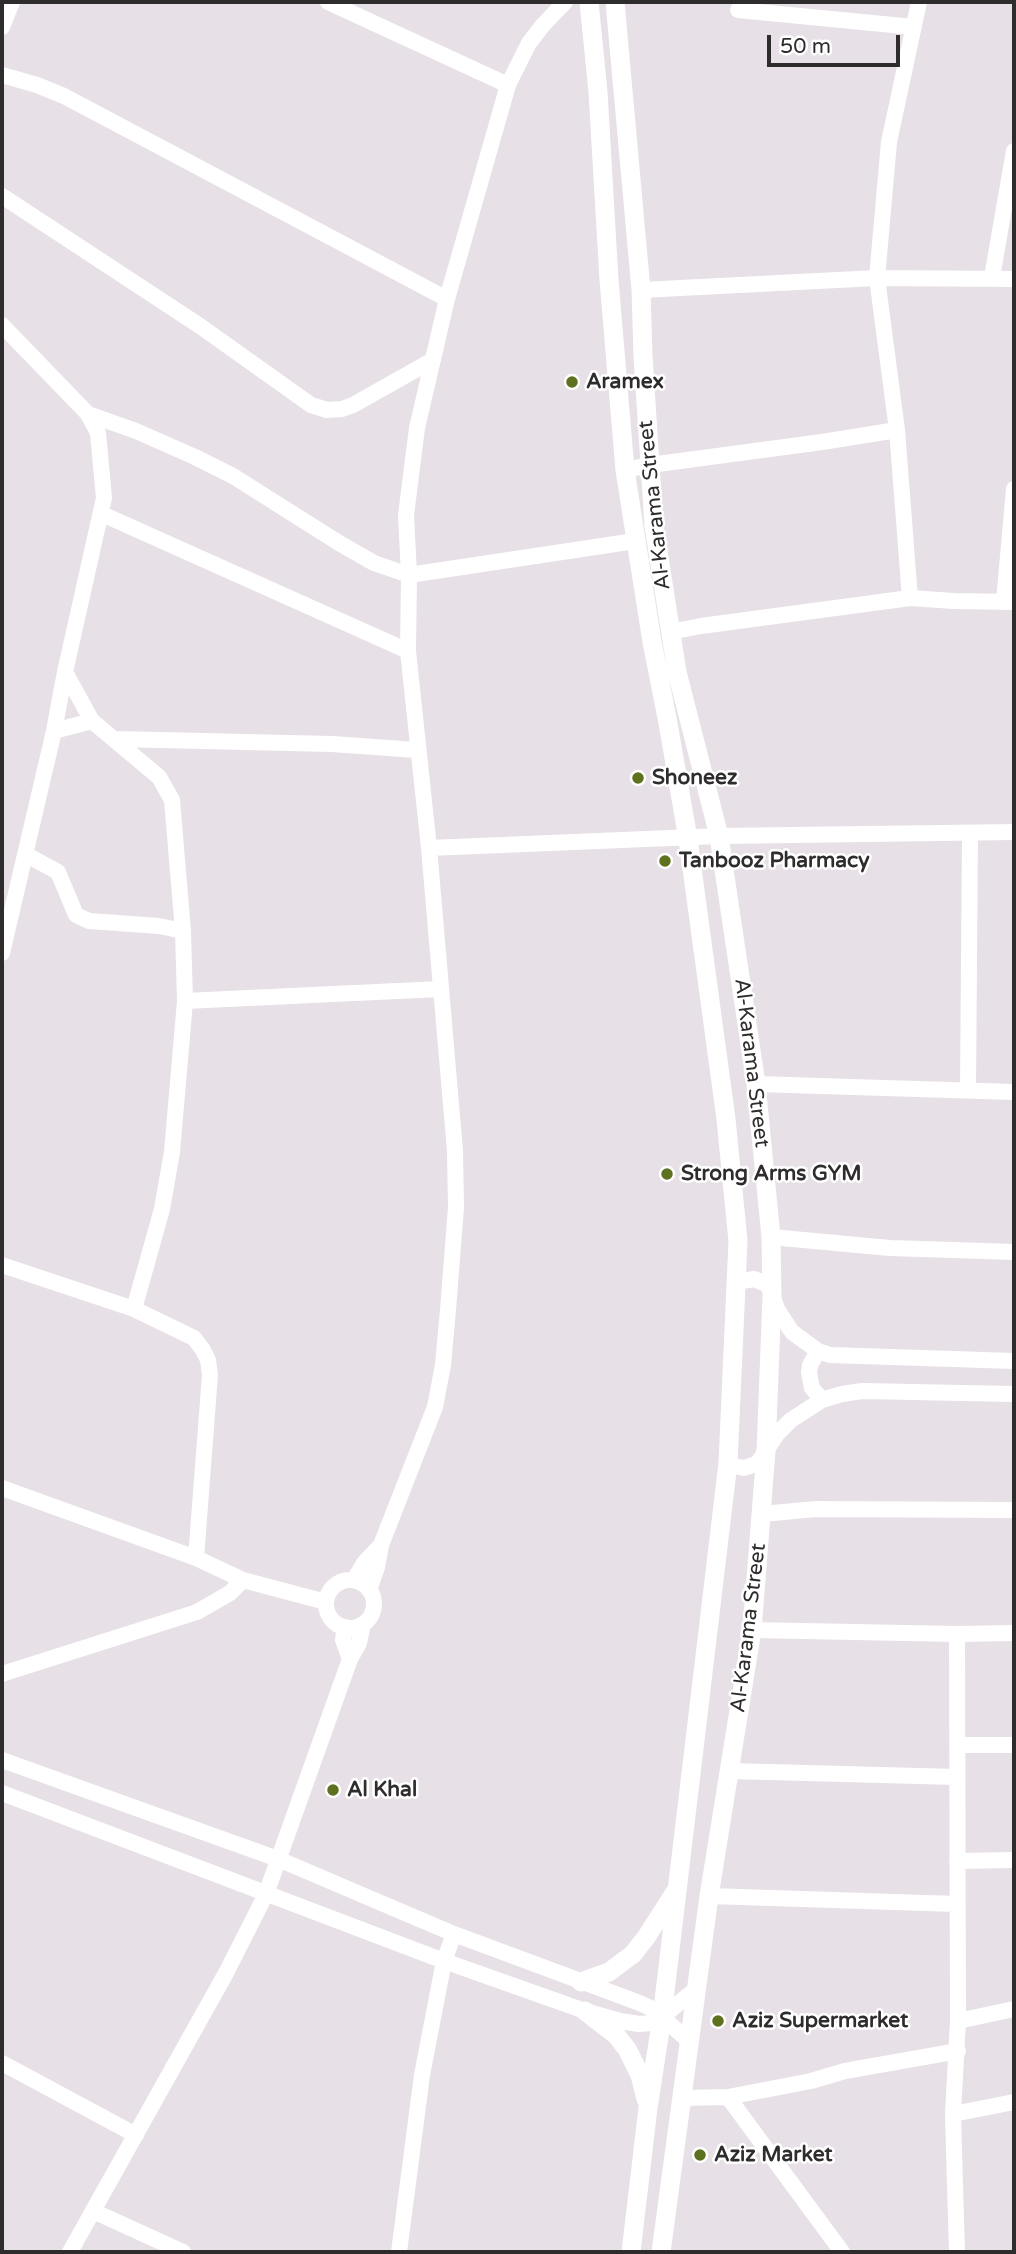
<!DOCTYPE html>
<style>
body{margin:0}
#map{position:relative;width:1016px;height:2254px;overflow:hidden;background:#e7e0e6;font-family:"Varela Round",sans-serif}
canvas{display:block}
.frame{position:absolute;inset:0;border:4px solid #2f2c2e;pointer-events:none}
.scale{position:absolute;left:767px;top:35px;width:133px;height:32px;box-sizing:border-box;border:4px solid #2f2c2e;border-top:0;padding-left:9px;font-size:21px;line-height:24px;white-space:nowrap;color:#2f2c2e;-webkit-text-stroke:5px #fff;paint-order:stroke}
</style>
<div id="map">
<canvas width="1016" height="2254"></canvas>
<div class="frame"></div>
<div class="scale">50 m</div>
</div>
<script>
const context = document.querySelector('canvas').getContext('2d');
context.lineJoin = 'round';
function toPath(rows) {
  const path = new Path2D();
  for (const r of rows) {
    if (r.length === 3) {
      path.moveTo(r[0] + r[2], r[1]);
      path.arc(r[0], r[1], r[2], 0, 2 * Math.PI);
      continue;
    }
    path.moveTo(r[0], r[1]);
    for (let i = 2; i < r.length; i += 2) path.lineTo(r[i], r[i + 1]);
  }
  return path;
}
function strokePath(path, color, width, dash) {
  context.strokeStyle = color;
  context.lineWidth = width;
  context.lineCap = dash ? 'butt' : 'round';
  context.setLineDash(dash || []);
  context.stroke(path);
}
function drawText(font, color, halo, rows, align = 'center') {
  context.font = font + ' "Varela Round",sans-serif';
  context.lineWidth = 5;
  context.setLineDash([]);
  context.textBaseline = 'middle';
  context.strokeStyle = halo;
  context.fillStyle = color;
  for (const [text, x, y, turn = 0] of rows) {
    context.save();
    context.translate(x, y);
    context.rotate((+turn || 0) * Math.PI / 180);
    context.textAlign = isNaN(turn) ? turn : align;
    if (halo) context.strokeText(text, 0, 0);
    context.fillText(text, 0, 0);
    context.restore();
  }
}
strokePath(toPath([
 [328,2,508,85],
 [738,10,914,27],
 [2,27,12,2],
 [2,75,37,85,64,96,447,299],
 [2,196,200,326,311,405,327,410,342,409,353,405,433,360],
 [992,277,1014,151],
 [641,290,877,278,1014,279],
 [2,325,88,414,98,433,104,498,65,672,54,731,2,953],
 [88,414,136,431,195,457,233,476,339,543,374,563,409,575,635,541],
 [625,470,650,465,822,442,897,430],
 [102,514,408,651],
 [910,598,897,430,877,278,889,142,919,2],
 [1004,601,1014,489],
 [670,632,701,626,910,598,954,601,1014,602],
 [65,672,92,721,159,777,172,800,183,931,185,1001,172,1152,162,1209,134,1309],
 [54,731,92,721],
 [115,739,332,744,417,750],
 [429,848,408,651,409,575,406,515,417,428,447,299,508,85,529,43,543,25,565,2],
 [25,854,58,872,76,915,89,921,159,926,183,931],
 [185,1001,440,989],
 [756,1084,1014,1092],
 [968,1089,970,833],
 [771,1237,890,1248,1014,1252],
 [2,1265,134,1309,194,1338,203,1350,208,1360,210,1375,196,1558],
 [737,1285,742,1281,754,1279,766,1284,770,1289,777,1309,792,1332,818,1351,830,1355,1014,1361],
 [818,1351,810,1365,809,1373,812,1388,822,1400],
 [728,1463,733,1466,744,1468,756,1464,760,1460,777,1434,791,1420,822,1400,842,1394,862,1391,1014,1394],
 [2,1488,196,1558,243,1580,326,1602],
 [762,1514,816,1509,1014,1510],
 [354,1580,364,1563,381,1545],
 [350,1604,24],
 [369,1590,377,1567,381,1545,435,1407,443,1365,448,1310,456,1207,455,1151,429,848,719,836,1014,832],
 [345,1627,343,1640,350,1659],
 [752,1630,957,1634,1014,1633],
 [2,1674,197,1612,230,1593,243,1580],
 [958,1745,1014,1745],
 [2,1760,278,1859,454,1934,637,2002,653,2009,689,2041],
 [730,1771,957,1777],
 [2,1793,444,1961,585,2011,620,2021,639,2024,651,2023,662,2017,696,1989],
 [957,1861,1014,1860],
 [709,1896,957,1904],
 [958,2021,1014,2009],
 [2,2063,136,2135],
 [728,2097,842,2252],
 [682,2098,728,2097,811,2081,845,2071,958,2051],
 [953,2114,1014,2102],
 [93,2211,183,2252],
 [70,2252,226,1973,266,1894,350,1659,359,1643,363,1624],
 [399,2252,422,2075,444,1961,454,1934],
 [957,2252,953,2114,958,2021,957,1634]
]), '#fff', 16);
strokePath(toPath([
 [589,2,598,92,609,280,625,470,652,642,668,723,688,839,726,1119,738,1241,728,1463,662,2017,648,2108,631,2252],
 [615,2,641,290,643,356,654,526,677,672,719,836,756,1084,771,1237,772,1296,766,1451,752,1630,709,1896,661,2252],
 [581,1982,609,1972,633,1954,647,1936,675,1892],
 [585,2011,616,2035,627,2049,640,2075,646,2099]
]), '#fff', 19);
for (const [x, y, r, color] of [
 [572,382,7,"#5e711f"],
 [638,778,7,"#5e711f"],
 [665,861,7,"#5e711f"],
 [667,1174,7,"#5e711f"],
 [333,1790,7,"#5e711f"],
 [718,2021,7,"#5e711f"],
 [700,2155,7,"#5e711f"]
]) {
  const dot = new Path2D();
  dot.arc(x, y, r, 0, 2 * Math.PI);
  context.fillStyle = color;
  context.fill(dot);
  strokePath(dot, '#fff', 2.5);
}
drawText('bold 21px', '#2f2c2e', '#fff', [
 ["Aramex",586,382],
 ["Shoneez",652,778],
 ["Tanbooz Pharmacy",679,861],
 ["Strong Arms GYM",681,1174],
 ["Al Khal",347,1790],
 ["Aziz Supermarket",732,2021],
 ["Aziz Market",714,2155]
], 'left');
drawText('21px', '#2f2c2e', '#fff', [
 ["Al-Karama Street",655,505,-96],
 ["Al-Karama Street",751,1063,83],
 ["Al-Karama Street",749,1628,-83]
]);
</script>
